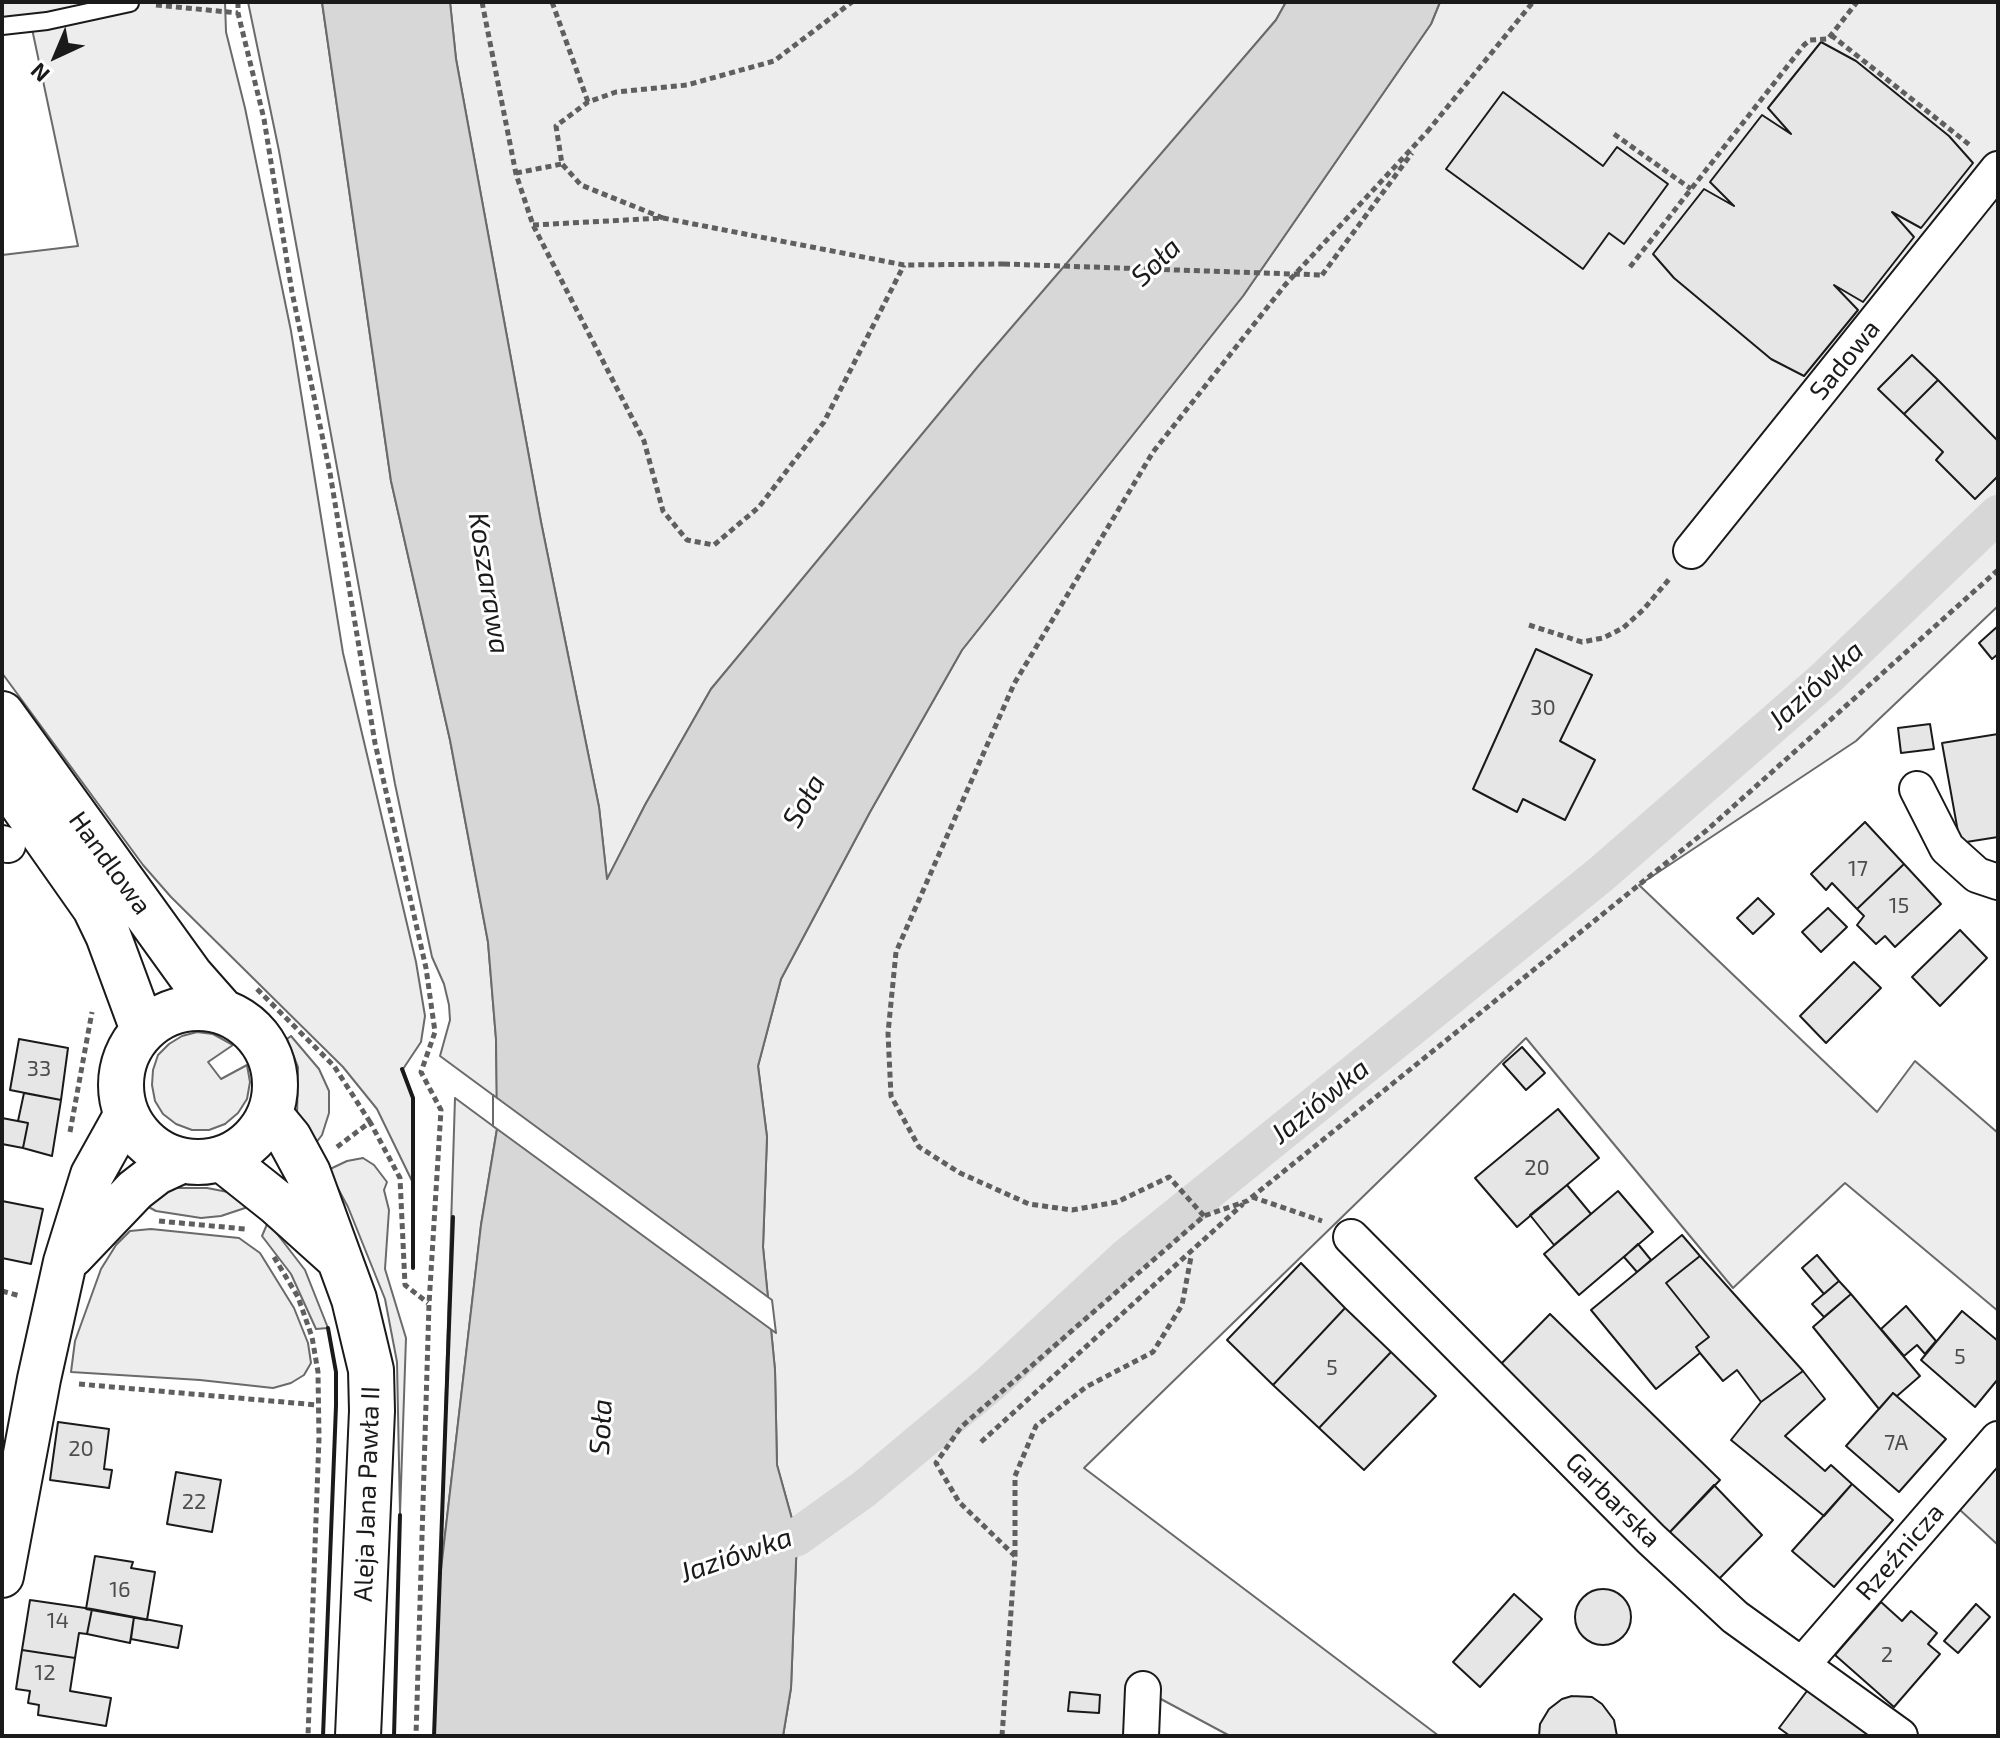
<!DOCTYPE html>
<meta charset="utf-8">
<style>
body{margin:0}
#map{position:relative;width:2000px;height:1738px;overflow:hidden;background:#fff;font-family:"Exo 2",sans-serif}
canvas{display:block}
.frame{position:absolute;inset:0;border:4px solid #1a1a1a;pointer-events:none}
.north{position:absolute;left:16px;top:16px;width:80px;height:80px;-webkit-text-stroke:6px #fff;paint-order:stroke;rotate:224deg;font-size:22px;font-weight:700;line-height:32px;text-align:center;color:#1a1a1a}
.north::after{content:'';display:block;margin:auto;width:28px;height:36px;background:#1a1a1a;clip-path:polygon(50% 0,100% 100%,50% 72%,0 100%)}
</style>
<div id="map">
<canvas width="2000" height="1738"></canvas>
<div class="frame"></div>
<div class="north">N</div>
</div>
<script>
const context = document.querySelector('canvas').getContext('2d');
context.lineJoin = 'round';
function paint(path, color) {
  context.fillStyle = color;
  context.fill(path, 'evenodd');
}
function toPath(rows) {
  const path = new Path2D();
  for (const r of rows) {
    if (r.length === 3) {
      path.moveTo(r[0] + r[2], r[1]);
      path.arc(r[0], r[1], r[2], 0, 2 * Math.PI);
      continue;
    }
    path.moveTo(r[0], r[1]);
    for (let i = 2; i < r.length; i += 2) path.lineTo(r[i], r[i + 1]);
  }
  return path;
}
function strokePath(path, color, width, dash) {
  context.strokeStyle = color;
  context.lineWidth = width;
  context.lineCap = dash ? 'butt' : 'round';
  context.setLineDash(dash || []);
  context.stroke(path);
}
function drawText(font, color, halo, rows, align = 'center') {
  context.font = font + ' "Exo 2",sans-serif';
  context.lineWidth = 6;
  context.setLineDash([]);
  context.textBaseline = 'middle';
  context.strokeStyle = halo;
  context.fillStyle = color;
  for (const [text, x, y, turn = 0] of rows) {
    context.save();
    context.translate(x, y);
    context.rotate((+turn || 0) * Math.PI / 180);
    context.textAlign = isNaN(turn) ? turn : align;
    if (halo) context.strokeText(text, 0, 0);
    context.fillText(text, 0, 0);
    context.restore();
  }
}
const green = toPath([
 [2,2,225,2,226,32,245,108,291,331,343,653,416,962,425,1016,421,1042,403,1069,413,1098,412,1181,377,1109,343,1067,171,897,143,865,2,673,2,255,78,246,31,24,2,26,2,2],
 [248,2,322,2,391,481,450,740,488,942,496,1039,497,1098,440,1056,450,1020,449,1005,444,984,432,957,395,784,279,151,248,2],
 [450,2,1286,2,1276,20,711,689,645,805,607,880,599,807,541,522,456,59,450,2],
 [1440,2,1998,2,1998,606,1856,741,1639,885,1877,1112,1915,1061,1998,1133,1998,1311,1845,1183,1733,1288,1526,1038,1084,1468,1439,1736,1230,1736,1144,1690,1141,1736,783,1736,791,1688,797,1537,777,1465,775,1370,763,1247,767,1137,758,1066,781,979,870,812,962,650,1243,296,1431,24,1440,2],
 [197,1032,213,1034,233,1045,208,1062,221,1079,247,1065,250,1082,247,1099,238,1113,225,1124,209,1130,192,1130,176,1124,163,1114,155,1101,152,1085,153,1070,158,1055,169,1044,182,1036,197,1032],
 [291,1036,319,1069,329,1091,329,1113,322,1135,312,1148,297,1118,298,1067,287,1039,291,1036],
 [455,1098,497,1129,481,1225,440,1578,455,1098],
 [363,1158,374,1165,387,1182,384,1190,389,1210,385,1269,406,1338,400,1514,397,1362,385,1299,348,1207,328,1170,347,1161,363,1158],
 [174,1188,207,1188,233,1193,251,1206,221,1216,201,1218,156,1211,141,1203,174,1188],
 [268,1222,305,1270,328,1328,316,1329,291,1274,262,1236,268,1222],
 [151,1229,239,1238,260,1253,294,1308,308,1343,311,1363,304,1375,291,1383,273,1388,200,1380,71,1372,75,1341,101,1269,116,1245,130,1231,151,1229],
 [1998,1439,1998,1545,1947,1498,1998,1439]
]);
paint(green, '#ededed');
strokePath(green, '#6a6a6a', 2);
const water = toPath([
 [322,2,450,2,456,59,541,522,599,807,607,879,645,805,711,689,980,364,1276,20,1286,2,1440,2,1431,24,1243,296,962,650,870,812,781,979,758,1066,767,1137,763,1247,775,1370,777,1465,797,1537,791,1688,783,1736,434,1736,440,1578,481,1225,497,1129,496,1039,488,942,450,740,391,481,322,2]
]);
paint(water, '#d7d7d7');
strokePath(water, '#6a6a6a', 2);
const pier = toPath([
 [493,1095,772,1300,776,1333,493,1126,493,1095]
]);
paint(pier, '#fff');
strokePath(pier, '#6a6a6a', 2);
strokePath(toPath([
 [749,1552,797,1537,864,1489,991,1383,1128,1256,1600,875,1825,679,1998,514]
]), '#d7d7d7', 38);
const building = toPath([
 [1821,42,1856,61,1949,136,1973,163,1921,228,1892,212,1914,237,1863,302,1834,285,1858,310,1804,376,1771,359,1674,278,1653,254,1704,189,1734,206,1710,182,1762,115,1791,134,1768,108,1821,42],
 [1503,92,1603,166,1617,147,1668,184,1624,244,1609,233,1583,269,1446,169,1503,92],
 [1912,355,1938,380,1904,414,1878,389,1912,355],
 [1938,380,1998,441,1998,476,1975,499,1936,460,1943,452,1904,414,1938,380],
 [1998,626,1998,654,1992,659,1979,643,1998,626],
 [1536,649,1592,675,1560,741,1595,760,1565,820,1523,799,1517,812,1473,789,1536,649],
 [1930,724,1934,749,1901,753,1898,728,1930,724],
 [1998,734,1998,837,1960,843,1942,743,1998,734],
 [1865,822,1904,864,1857,909,1832,883,1826,890,1811,874,1865,822],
 [1904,864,1941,904,1895,947,1885,936,1876,944,1857,925,1864,916,1857,909,1904,864],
 [1758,898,1774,914,1753,934,1737,918,1758,898],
 [1828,908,1847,927,1821,952,1802,932,1828,908],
 [1960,930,1987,958,1940,1006,1912,977,1960,930],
 [1854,962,1881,988,1826,1043,1800,1016,1854,962],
 [19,1039,68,1048,61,1100,10,1090,19,1039],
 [1522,1047,1545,1073,1526,1090,1503,1064,1522,1047],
 [24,1093,61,1100,52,1156,23,1148,28,1123,18,1121,24,1093],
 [1558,1109,1599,1158,1517,1227,1475,1178,1558,1109],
 [2,1118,28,1123,23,1148,2,1144,2,1118],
 [1567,1185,1591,1214,1554,1245,1530,1215,1567,1185],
 [1618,1191,1653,1232,1579,1295,1544,1254,1618,1191],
 [2,1201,43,1209,31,1264,2,1258,2,1201],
 [1682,1235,1700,1256,1666,1283,1709,1337,1696,1347,1700,1353,1656,1389,1591,1310,1682,1235],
 [1638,1244,1651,1260,1637,1272,1624,1257,1638,1244],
 [1817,1255,1839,1281,1824,1294,1802,1268,1817,1255],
 [1700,1256,1803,1371,1761,1402,1737,1370,1723,1381,1700,1353,1696,1347,1709,1337,1666,1283,1700,1256],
 [1301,1263,1345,1308,1273,1385,1227,1340,1301,1263],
 [1839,1281,1851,1294,1824,1317,1812,1304,1839,1281],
 [1851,1294,1920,1376,1897,1396,1893,1393,1879,1409,1813,1327,1851,1294],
 [1906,1306,1936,1341,1925,1354,1917,1345,1904,1356,1881,1329,1906,1306],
 [1345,1308,1391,1352,1319,1428,1273,1385,1345,1308],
 [1962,1311,1998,1341,1998,1379,1975,1407,1921,1360,1962,1311],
 [1550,1314,1720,1480,1668,1534,1498,1367,1550,1314],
 [1391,1352,1436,1396,1364,1470,1319,1428,1391,1352],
 [1803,1371,1825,1399,1785,1436,1825,1471,1831,1465,1852,1484,1824,1516,1731,1440,1761,1402,1803,1371],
 [1893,1393,1946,1439,1899,1492,1846,1446,1893,1393],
 [58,1422,109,1429,104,1469,112,1470,109,1488,50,1480,58,1422],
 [176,1472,221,1480,212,1532,167,1524,176,1472],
 [1852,1484,1893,1520,1834,1587,1792,1551,1852,1484],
 [1714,1485,1762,1535,1717,1581,1668,1534,1714,1485],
 [95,1556,133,1562,131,1568,155,1572,147,1620,86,1609,95,1556],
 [1603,1617,28],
 [1514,1594,1542,1619,1480,1687,1453,1662,1514,1594],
 [30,1600,92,1609,87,1634,79,1633,75,1658,22,1650,30,1600],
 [1881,1602,1902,1621,1911,1611,1937,1633,1928,1644,1940,1654,1894,1707,1835,1655,1881,1602],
 [1976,1604,1990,1617,1958,1653,1944,1641,1976,1604],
 [92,1609,134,1617,130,1643,87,1634,92,1609],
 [134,1617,182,1626,178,1648,131,1639,134,1617],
 [22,1650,75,1658,70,1691,111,1698,106,1726,38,1715,39,1705,28,1703,30,1691,16,1689,22,1650],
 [1810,1687,1873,1736,1790,1736,1779,1728,1810,1687],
 [1070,1692,1100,1695,1099,1713,1068,1711,1070,1692],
 [1572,1696,1592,1697,1602,1704,1614,1720,1617,1736,1539,1736,1540,1724,1549,1709,1562,1699,1572,1696]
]);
paint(building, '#e6e6e6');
strokePath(building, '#1a1a1a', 2);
const service = toPath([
 [2,26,47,21,130,3]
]);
const minor = toPath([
 [1691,551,1998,169],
 [1917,789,1947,848,1977,875,1998,882],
 [2,843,8,845],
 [1351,1237,1651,1539,1735,1617,1900,1736],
 [1802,1665,1998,1439],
 [1141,1736,1143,1689]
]);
const tertiary = toPath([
 [72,1256,135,1190,157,1173,183,1161],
 [2,1576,39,1379,65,1262,92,1175,126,1114]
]);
const primary = toPath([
 [2,714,191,976,221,1010],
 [2,776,95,908,108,935,143,1030],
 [198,1085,77],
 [270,1115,289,1138,308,1173,354,1299,371,1370,372,1411,358,1736],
 [222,1159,276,1202,336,1256]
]);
strokePath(service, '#1a1a1a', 20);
strokePath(minor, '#1a1a1a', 38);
strokePath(tertiary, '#1a1a1a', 46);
strokePath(primary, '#1a1a1a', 48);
strokePath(toPath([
 [238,2,238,13,264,119,292,292,330,473,375,743,426,968,435,1032,421,1072,441,1110,429,1304,416,1736],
 [482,2,516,174,533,225,644,441,663,511,687,540,714,545,759,507,824,422,904,265],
 [552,2,588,102],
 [156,5,238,13],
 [1831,35,1971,146],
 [1427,132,1533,2],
 [1614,134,1691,189],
 [516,173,562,164],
 [663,218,581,185,562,164,556,126,588,102,616,92,687,85,774,61,852,2],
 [533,225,663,218,904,265,1004,264],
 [1630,267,1804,45,1810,40,1828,39,1857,2],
 [1322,275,1412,153],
 [1529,625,1582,642,1603,638,1623,628,1643,610,1671,577],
 [257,989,334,1066,370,1122],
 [70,1132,92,1012],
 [337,1147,370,1122,400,1178,405,1285,428,1303],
 [1252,1197,1322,1221],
 [1204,1216,1169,1177,1117,1202,1072,1210,1029,1204,960,1173,919,1147,891,1096,888,1033,896,952,1014,684,1153,452,1285,285,1427,132],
 [159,1221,245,1229],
 [274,1257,298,1297,312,1337,318,1372,319,1438,308,1736],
 [2,1291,20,1296],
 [79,1384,317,1405],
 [981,1442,1243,1204],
 [1015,1556,1015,1476,1036,1426,1086,1387,1153,1352,1182,1305,1191,1257],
 [1002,1736,1015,1556,959,1502,936,1463,961,1427,1204,1216,1247,1201,1707,830,1998,570]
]), '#5f5f5f', 5, [6, 4]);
strokePath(service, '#fff', 16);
strokePath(minor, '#fff', 34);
strokePath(tertiary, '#fff', 42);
strokePath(primary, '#fff', 44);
strokePath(toPath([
 [1004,264,1322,275]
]), '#5f5f5f', 5, [6, 4]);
strokePath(toPath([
 [402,1069,413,1098,413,1268],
 [323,1736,336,1406,336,1372,328,1328],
 [394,1736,400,1515],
 [434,1736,453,1217]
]), '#1a1a1a', 4);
drawText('22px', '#4d4d4d', null, [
 ["30",1543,708],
 ["17",1858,869],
 ["15",1899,906],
 ["33",39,1069],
 ["20",1537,1168],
 ["5",1960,1357],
 ["5",1332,1368],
 ["7A",1896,1443],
 ["20",81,1449],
 ["22",194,1502],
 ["16",120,1590],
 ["14",58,1621],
 ["2",1887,1655],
 ["12",45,1673]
]);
drawText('26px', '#1a1a1a', '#fff', [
 ["Sadowa",1845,360,-51],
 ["Handlowa",110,863,54],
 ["Aleja Jana Pawła II",367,1494,-88],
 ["Garbarska",1613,1500,45],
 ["Rzeźnicza",1900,1552,-49]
]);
drawText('italic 28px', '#1a1a1a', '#fff', [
 ["Soła",1156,262,-44],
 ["Koszarawa",489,583,81],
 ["Jaziówka",1816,685,-42],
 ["Soła",804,801,-60],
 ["Jaziówka",1320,1101,-39],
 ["Soła",601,1427,-87],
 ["Jaziówka",736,1555,-19]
]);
</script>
